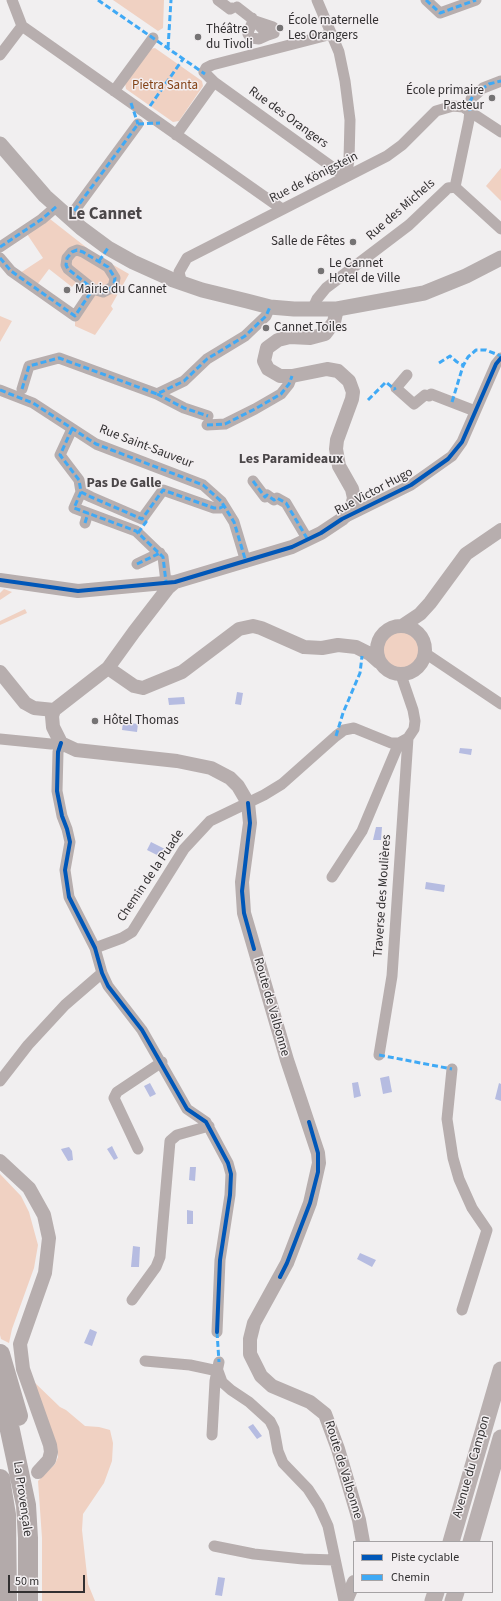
<!DOCTYPE html>
<meta charset="utf-8">
<style>
body{margin:0}
#map{position:relative;width:501px;height:1601px;overflow:hidden;background:#f1eff0;font-family:"Source Sans 3",sans-serif}
canvas{display:block}
.legend{position:absolute;left:353px;top:1541px;width:140px;height:52px;box-sizing:border-box;background:#f2eef0;border:1px solid #a5a2a4;margin:0;padding:5px 7px;list-style:none;font-size:12px;color:#323031}
.legend li{display:flex;align-items:center;gap:8px;height:20px}
.legend b{width:20px;border:1px solid #a5a2a4}
.scale{position:absolute;left:8px;top:1575px;width:77px;height:18px;box-sizing:border-box;border:2px solid #323031;border-top:0;padding-left:5px;font-size:12px;line-height:14px;white-space:nowrap;color:#323031;-webkit-text-stroke:3px #f2eef0;paint-order:stroke}
</style>
<div id="map">
<canvas width="501" height="1601"></canvas>
<ul class="legend">
<li><b style="height:5px;background:#0057b8"></b>Piste cyclable</li>
<li><b style="height:5px;background:#3fa9f5"></b>Chemin</li>
</ul>
<div class="scale">50 m</div>
</div>
<script>
const context = document.querySelector('canvas').getContext('2d');
context.lineJoin = 'round';
function paint(path, color) {
  context.fillStyle = color;
  context.fill(path, 'evenodd');
}
function toPath(rows) {
  const path = new Path2D();
  for (const r of rows) {
    if (r.length === 3) {
      path.moveTo(r[0] + r[2], r[1]);
      path.arc(r[0], r[1], r[2], 0, 2 * Math.PI);
      continue;
    }
    path.moveTo(r[0], r[1]);
    for (let i = 2; i < r.length; i += 2) path.lineTo(r[i], r[i + 1]);
  }
  return path;
}
function strokePath(path, color, width, dash) {
  context.strokeStyle = color;
  context.lineWidth = width;
  context.lineCap = dash ? 'butt' : 'round';
  context.setLineDash(dash || []);
  context.stroke(path);
}
function drawText(font, color, halo, rows, align = 'center') {
  context.font = font + ' "Source Sans 3",sans-serif';
  context.lineWidth = 3;
  context.setLineDash([]);
  context.textBaseline = 'middle';
  context.strokeStyle = halo;
  context.fillStyle = color;
  for (const [text, x, y, turn = 0] of rows) {
    context.save();
    context.translate(x, y);
    context.rotate((+turn || 0) * Math.PI / 180);
    context.textAlign = isNaN(turn) ? turn : align;
    if (halo) context.strokeText(text, 0, 0);
    context.fillText(text, 0, 0);
    context.restore();
  }
}
paint(toPath([
 [113,0,164,0,163,28,158,31],
 [155,48,202,81,203,86,179,121,173,122,126,89,125,83,150,49],
 [501,168,501,201,486,186],
 [50,219,96,255,129,274,111,306,113,309,95,335,75,326,75,316,88,290,77,281,72,287,49,269,37,285,20,273,43,258,27,234],
 [0,316,12,321,0,342],
 [4,589,12,592,0,600,0,593],
 [25,609,27,613,0,625,0,621],
 [400,651,20],
 [0,1174,21,1196,29,1212,38,1245,34,1268,12,1329,9,1343,1,1339,0,1335],
 [33,1381,60,1407,66,1410,85,1426,99,1427,110,1430,113,1443,112,1461,104,1483,83,1514,82,1530,88,1584,95,1601,42,1601,42,1538,38,1481,55,1464,58,1457,57,1447]
]), '#f0d1c2');
paint(toPath([
 [237,692,243,693,241,705,235,704],
 [184,697,185,704,169,705,168,698],
 [123,722,138,724,137,732,122,730],
 [460,748,472,749,471,755,459,753],
 [376,827,382,827,381,840,373,840],
 [151,842,165,849,161,857,147,850],
 [426,882,445,885,444,892,425,889],
 [389,1076,392,1092,383,1094,380,1078],
 [358,1082,361,1096,354,1098,352,1083],
 [150,1083,156,1094,150,1097,144,1086],
 [499,1083,501,1084,501,1101,495,1099],
 [112,1146,118,1158,114,1160,107,1149],
 [69,1147,72,1151,73,1160,68,1161,62,1151,61,1149],
 [190,1167,196,1167,195,1181,189,1180],
 [187,1210,193,1211,193,1224,187,1224],
 [133,1246,140,1247,139,1267,131,1267],
 [360,1253,376,1260,372,1267,357,1259],
 [90,1329,97,1332,92,1346,84,1343],
 [253,1424,262,1436,257,1439,248,1427],
 [218,1577,225,1578,222,1596,215,1595]
]), '#b6bce1');
strokePath(toPath([
 [12,0,22,26],
 [218,0,230,9,232,8],
 [317,0,339,52,345,81,350,120,349,160,346,177],
 [426,0,440,13,476,0],
 [237,7,255,21,268,35,274,33,273,27,255,21],
 [252,18,253,21,249,30,248,34,251,38,259,39,268,35],
 [22,26,282,209],
 [332,34,212,65,206,68,204,72,214,82,346,177],
 [0,55,22,26],
 [114,91,153,38],
 [176,135,214,82],
 [455,187,469,120,471,99,483,88,501,81],
 [455,187,501,229],
 [69,218,138,124],
 [0,247,42,219,57,206],
 [0,258,11,271,75,316,93,289,103,292,113,287,114,283,115,278,108,267,83,252,77,250,72,252,67,258,66,265,68,269,93,289],
 [182,284,179,272,187,258,387,156,402,145,436,111,453,106,463,107,501,132],
 [312,310,317,299,326,288,409,225,448,188,455,187],
 [407,375,396,388,414,404,425,395,429,396,431,394,475,411],
 [22,389,29,366,59,358,157,394,184,381,207,359,245,336,266,316,270,307],
 [0,390,33,403,96,444,203,485,221,501,234,522,246,562],
 [157,394,184,408,208,416],
 [207,425,225,424,255,409,281,394,289,384,292,376],
 [72,429,60,455,79,480,81,492,91,497,142,519,163,490,214,508,220,508,224,506],
 [253,481,265,497,267,495,274,500,277,498,286,503,308,540],
 [81,492,74,508,136,531,163,557,166,582],
 [344,518,411,485,452,456,462,442,496,364,501,358],
 [85,523,88,513],
 [137,564,160,553],
 [425,653,501,704],
 [0,739,51,744,61,743,58,752,57,791,62,816,67,829,70,842,65,870,69,897,95,948,102,973,108,986,142,1030,187,1109,206,1122,228,1163,231,1174,230,1195,220,1260,217,1332],
 [332,877,362,831,399,743],
 [95,948,122,938,132,932,184,849,210,821,264,795,282,784,336,736,344,730,354,728,391,743,399,743,408,738,414,729,415,721,413,710,401,675],
 [379,1055,392,976,408,738],
 [452,1069,447,1119,453,1158,459,1179,472,1208,487,1230,462,1310],
 [0,1081,28,1045,65,1005,102,973],
 [138,1149,114,1098,117,1092,162,1062],
 [132,1300,156,1267,160,1257,170,1141,177,1135,209,1126],
 [145,1361,190,1365,218,1371],
 [218,1371,222,1382,231,1390,249,1402,270,1421,274,1429,278,1451,283,1463,308,1489,319,1506,328,1526,344,1601],
 [212,1435,215,1381,219,1362],
 [214,1546,254,1554,303,1559,335,1560]
]), '#b7aeae', 11);
strokePath(toPath([
 [0,580,78,591,175,582,292,547,321,533,342,519,351,510,354,498,352,489,339,466,336,449,337,440,352,399,353,392,349,381,338,371,327,369,292,376,280,376,268,369,264,361,267,348,278,340,290,337,310,338,325,334,334,322,337,309],
 [175,582,168,588,134,632,108,668,54,710,52,716,53,727,61,743,76,750,177,761,211,768,230,778,238,786,248,803,250,823,242,882,244,913,287,1060,318,1153,319,1163,310,1203,287,1263,254,1323,250,1339,250,1354,261,1376,272,1386,310,1402,325,1414,338,1449,359,1520,363,1542],
 [401,650,24],
 [402,626,420,614,430,603,466,554,501,530],
 [108,668,134,686,143,688,182,672,239,629,253,626,261,628,304,647,322,648,338,645,356,647,370,654,379,662],
 [0,672,25,703,34,708,54,710],
 [0,1161,29,1188,44,1215,49,1238,45,1273,20,1344,23,1369,50,1445,51,1452,49,1460,38,1472],
 [346,1601,354,1582]
]), '#b7aeae', 14);
strokePath(toPath([
 [0,144,45,196,81,228,108,248,133,262,173,280,202,290,247,301,270,307,294,309,337,309,424,293,466,276,501,258]
]), '#b6aeae', 15);
strokePath(toPath([
 [451,1542,501,1370],
 [471,1542,501,1438],
 [433,1601,436,1592],
 [453,1601,456,1592]
]), '#b9b0b0', 17);
strokePath(toPath([
 [0,1354,18,1416],
 [0,1398,8,1421,26,1505,28,1538,28,1601],
 [0,1479,6,1515,7,1601]
]), '#b3aaaa', 20);
strokePath(toPath([
 [98,0,205,74],
 [426,0,440,13,476,0],
 [168,48,171,0],
 [131,103,138,124],
 [150,106,183,59],
 [470,111,469,103,474,94,489,84,501,81],
 [138,124,160,123],
 [69,218,138,124],
 [0,247,42,219,57,206],
 [0,258,11,271,75,316,93,289,103,292,113,287,114,283,115,278,108,267,83,252,77,250,72,252,67,258,66,265,68,269,93,289],
 [99,261,108,248],
 [439,363,450,356,457,362,463,365],
 [22,389,29,366,59,358,157,394,184,381,207,359,245,336,266,316,270,307],
 [0,390,33,403,96,444,203,485,221,501,234,522,246,562],
 [157,394,184,408,208,416],
 [368,400,386,382,394,389,396,388],
 [452,402,463,366,468,357,476,350,486,350,501,356],
 [207,425,225,424,255,409,281,394,289,384,292,376],
 [72,429,60,455,79,480,81,492,91,497,142,519,163,490,214,508,220,508,224,506],
 [253,481,265,497,267,495,274,500,277,498,286,503,308,540],
 [81,492,74,508,136,531,163,557,166,582],
 [85,523,88,513],
 [138,533,146,522,142,519],
 [137,564,160,553],
 [336,736,343,713,360,673,362,656],
 [379,1055,452,1069],
 [217,1332,219,1362]
]), '#3fa9f5', 3, [6, 3]);
strokePath(toPath([
 [0,580,78,591,175,582,292,547,321,533,342,519,411,485,448,459,462,442,496,364,501,358],
 [61,743,58,752,57,791,62,816,67,829,70,842,65,870,69,897,95,948,102,973,108,986,142,1030,187,1109,206,1122,228,1163,231,1174,230,1195,220,1260,217,1332],
 [248,803,250,823,242,891,244,913,254,949],
 [280,1277,287,1263,310,1203,318,1172,318,1153,309,1122]
]), '#0057b8', 4);
for (const [x, y, r, color] of [
 [280,28,4,"#757374"],
 [198,37,4,"#757374"],
 [492,98,4,"#757374"],
 [353,242,4,"#757374"],
 [321,271,4,"#757374"],
 [67,290,4,"#757374"],
 [266,328,4,"#757374"],
 [95,721,4,"#757374"]
]) {
  const dot = new Path2D();
  dot.arc(x, y, r, 0, 2 * Math.PI);
  context.fillStyle = color;
  context.fill(dot);
  strokePath(dot, '#f2eef0', 1.5);
}
drawText('13px', '#323031', '#f2eef0', [
 ["École maternelle",288,21],
 ["Les Orangers",288,36],
 ["Théâtre",206,30],
 ["du Tivoli",206,45],
 ["École primaire",484,91,"right"],
 ["Pasteur",484,106,"right"],
 ["Salle de Fêtes",345,242,"right"],
 ["Le Cannet",329,264],
 ["Hotel de Ville",329,279],
 ["Mairie du Cannet",75,290],
 ["Cannet Toiles",274,328],
 ["Hôtel Thomas",103,721]
], 'left');
drawText('13px', '#844216', '#f2eef0', [
 ["Pietra Santa",165,86]
]);
drawText('13px', '#323031', '#f2eef0', [
 ["Rue des Orangers",288,118,36],
 ["Rue de Königstein",314,178,-27],
 ["Rue des Michels",401,210,-41],
 ["Rue Saint-Sauveur",146,447,21],
 ["Rue Victor Hugo",374,492,-28],
 ["Chemin de la Puade",151,876,-56],
 ["Traverse des Moulières",383,896,-86],
 ["Route de Valbonne",271,1007,74],
 ["Avenue du Campon",472,1467,-74],
 ["Route de Valbonne",343,1470,73],
 ["La Provençale",22,1499,82]
]);
drawText('bold 14px', '#4b4749', '#f2eef0', [
 ["Les Paramideaux",291,460],
 ["Pas De Galle",124,484]
]);
drawText('bold 17px', '#4b4749', '#f2eef0', [
 ["Le Cannet",105,215]
]);
</script>
